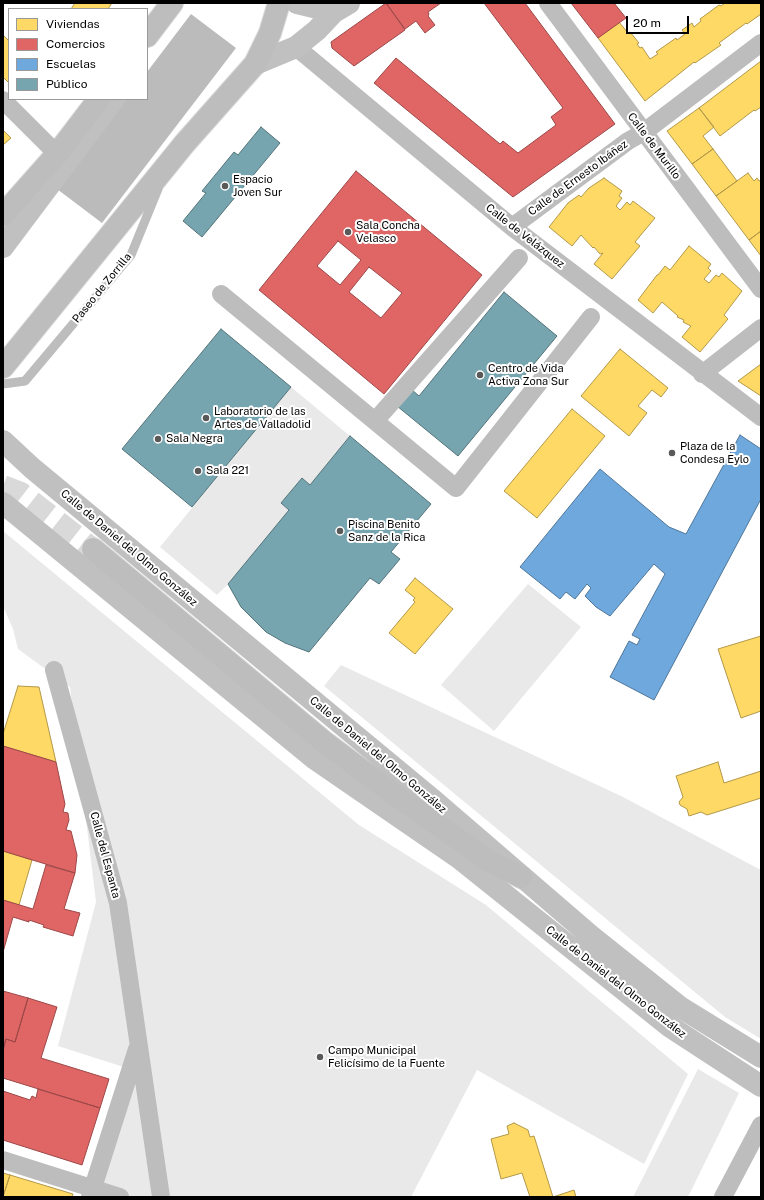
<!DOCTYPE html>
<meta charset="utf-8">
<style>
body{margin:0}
#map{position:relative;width:764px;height:1200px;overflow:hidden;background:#fff;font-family:"Public Sans",sans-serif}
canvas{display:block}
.frame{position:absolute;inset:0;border:4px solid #000;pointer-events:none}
.legend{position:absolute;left:8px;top:8px;width:140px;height:92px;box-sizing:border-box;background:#fff;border:1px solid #999;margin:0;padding:5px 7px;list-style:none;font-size:12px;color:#000}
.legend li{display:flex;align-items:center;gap:8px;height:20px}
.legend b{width:20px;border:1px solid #999}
.scale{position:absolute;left:626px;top:16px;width:63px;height:18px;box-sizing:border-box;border:2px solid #000;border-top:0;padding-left:5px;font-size:12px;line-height:14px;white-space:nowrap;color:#000;-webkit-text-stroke:3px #fff;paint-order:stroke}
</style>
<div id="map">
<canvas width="764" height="1200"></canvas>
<div class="frame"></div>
<ul class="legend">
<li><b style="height:11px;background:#ffd966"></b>Viviendas</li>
<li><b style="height:11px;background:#e06666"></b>Comercios</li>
<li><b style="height:11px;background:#6fa8dc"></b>Escuelas</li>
<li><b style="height:11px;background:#76a5af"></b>Público</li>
</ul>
<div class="scale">20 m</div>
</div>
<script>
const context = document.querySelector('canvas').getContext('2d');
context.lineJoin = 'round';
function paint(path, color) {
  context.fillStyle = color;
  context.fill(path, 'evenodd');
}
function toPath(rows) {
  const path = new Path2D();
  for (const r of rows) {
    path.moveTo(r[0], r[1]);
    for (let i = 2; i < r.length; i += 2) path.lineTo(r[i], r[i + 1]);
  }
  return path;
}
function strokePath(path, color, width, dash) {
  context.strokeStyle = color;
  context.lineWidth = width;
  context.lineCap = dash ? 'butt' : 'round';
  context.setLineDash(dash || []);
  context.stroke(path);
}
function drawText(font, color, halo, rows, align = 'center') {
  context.font = font + ' "Public Sans",sans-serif';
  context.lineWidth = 4;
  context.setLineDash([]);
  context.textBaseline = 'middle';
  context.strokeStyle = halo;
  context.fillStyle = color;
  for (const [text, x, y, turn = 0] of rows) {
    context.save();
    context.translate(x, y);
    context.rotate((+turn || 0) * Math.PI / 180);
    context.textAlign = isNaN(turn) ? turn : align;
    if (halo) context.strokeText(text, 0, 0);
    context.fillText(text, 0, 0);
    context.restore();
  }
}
paint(toPath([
 [291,387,350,436,310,485,302,478,281,503,289,510,228,584,217,595,160,547],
 [3,531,359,825,486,905,688,1074,644,1164,477,1070,411,1197,126,1197,93,1188,130,1069,58,1046,96,902,70,687,18,649,13,629,3,606],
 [528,584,581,627,494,731,441,685],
 [341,665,623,797,761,870,761,1039,725,1017,324,686],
 [698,1069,739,1093,688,1197,633,1197]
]), '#e9e9e9');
paint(toPath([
 [191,14,236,48,102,223,57,189,126,99,147,99,147,72]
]), '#bbb');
const homes = toPath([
 [75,3,112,3,108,9,71,9,75,3],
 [725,3,761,3,761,14,747,24,746,23,719,43,721,45,695,63,694,62,645,101,598,38,619,22,628,33,630,32,639,43,637,44,640,48,642,47,650,59,658,54,656,52,676,38,677,40,685,34,682,30,692,23,694,27,701,21,700,19,719,5,721,6,725,3],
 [3,35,9,41,9,83,3,77,3,35],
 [761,61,761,107,755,111,754,110,720,136,699,108,761,61],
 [699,108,714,127,703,136,713,149,692,164,667,131,699,108],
 [3,130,11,138,3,145,3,130],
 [713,149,737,181,716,196,692,164,713,149],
 [748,173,754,181,757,178,759,181,761,180,761,231,749,240,716,196,748,173],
 [604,178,622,191,619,196,622,198,616,206,620,210,627,202,630,205,633,201,655,218,635,242,640,246,612,279,594,264,603,253,600,254,594,247,593,248,581,235,572,246,549,227,568,203,579,195,581,197,589,188,604,178],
 [761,231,761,256,749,240,761,231],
 [689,246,711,264,708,268,711,271,704,279,709,283,716,275,719,277,722,273,742,291,724,315,728,319,700,352,682,337,691,326,683,322,684,320,677,317,678,316,662,302,653,313,638,300,657,275,658,275,665,266,670,270,689,246],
 [620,349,668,388,661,397,652,390,638,406,647,413,629,436,581,396,620,349],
 [761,364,761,396,738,381,761,364],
 [572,409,605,436,537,518,504,491,572,409],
 [415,578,453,609,415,654,389,633,415,602,413,600,415,598,405,590,415,578],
 [761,636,761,711,741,718,718,649,761,636],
 [18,686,39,687,56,762,3,746,3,734,18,686],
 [718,762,724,783,761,771,761,798,707,815,701,812,689,816,687,809,680,805,679,802,683,797,676,776,718,762],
 [3,851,32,860,19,905,3,900,3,851],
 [514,1123,528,1130,530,1137,534,1136,553,1197,574,1190,576,1197,530,1197,522,1173,501,1179,491,1139,509,1134,507,1126,514,1123],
 [3,1173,10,1175,3,1196,3,1173],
 [10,1175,73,1194,72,1197,3,1197,10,1175]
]);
paint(homes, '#ffd966');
strokePath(homes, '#b29847', 1);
const shops = toPath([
 [386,3,441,3,428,12,429,14,428,16,435,25,425,33,416,21,405,29,386,3],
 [386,3,405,30,354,66,332,48,331,42,386,3],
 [484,3,525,3,615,124,513,197,374,83,396,58,500,144,503,141,518,153,556,125,551,117,563,108,484,3],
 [571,3,614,3,626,18,598,38,571,3],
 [356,171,482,275,384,394,259,290,356,171],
 [338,241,361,260,340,285,317,266,338,241],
 [369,267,402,293,381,318,349,292,369,267],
 [3,746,56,762,65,804,63,812,68,813,69,820,66,830,71,831,77,855,75,873,3,851,3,746],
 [46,865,75,873,64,909,80,913,73,936,43,927,44,925,29,920,29,922,13,917,3,952,3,900,33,909,46,865],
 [3,991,28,998,15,1042,6,1039,3,1050,3,991],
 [28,998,57,1007,41,1058,109,1079,100,1108,3,1078,3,1050,6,1039,15,1042,28,998],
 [38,1089,100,1108,82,1165,3,1140,3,1091,30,1100,32,1096,36,1098,38,1089]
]);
paint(shops, '#e06666');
strokePath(shops, '#9d4747', 1);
const schools = toPath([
 [740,435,761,449,761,499,654,700,610,677,629,641,637,645,640,639,632,635,665,574,654,564,610,616,596,607,585,596,591,588,587,584,575,599,566,592,560,599,520,567,600,469,669,527,686,534,740,435]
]);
paint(schools, '#6fa8dc');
strokePath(schools, '#4e769a', 1);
const public = toPath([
 [261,127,280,143,202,237,183,221,206,193,202,191,234,152,238,155,261,127],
 [504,292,557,336,458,456,397,406,411,389,419,396,504,292],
 [221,329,291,387,192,507,122,449,221,329],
 [350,436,431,504,391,552,400,559,379,584,370,578,309,652,285,643,266,632,241,607,228,584,289,510,281,503,302,478,310,485,350,436]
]);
paint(public, '#76a5af');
strokePath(public, '#53747a', 1);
strokePath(toPath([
 [3,486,21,493,93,549]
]), '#d9d9d9', 22, [22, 11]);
const primary = toPath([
 [147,36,172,3],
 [3,215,57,154,99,99],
 [3,367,185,143,255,64,270,33,279,3],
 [93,549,323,741,394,794,489,861,521,877]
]);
strokePath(primary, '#dbdbdb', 24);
strokePath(toPath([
 [3,384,25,381,131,255,158,189]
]), '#bdbdbd', 9);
strokePath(toPath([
 [548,3,761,289],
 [296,47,512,227,761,417],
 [3,100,57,154],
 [512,227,628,141,644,132,761,43],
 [221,294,456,488,591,317],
 [702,374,761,328],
 [375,421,519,258],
 [54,670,118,903,161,1197],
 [3,1160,120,1197],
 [90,1197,137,1049],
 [723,1197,761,1125]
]), '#bdbdbd', 18);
strokePath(toPath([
 [297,3,334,12],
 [255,64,296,47,317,30,334,12,349,3],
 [3,247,114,99],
 [3,441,32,468,433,800,591,936,680,1007,761,1057],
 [3,503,315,759,459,858,669,1026,761,1086]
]), '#c0c0c0', 22);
strokePath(primary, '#bdbdbd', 22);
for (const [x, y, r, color] of [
 [225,186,4,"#595959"],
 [348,232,4,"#595959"],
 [480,375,4,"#595959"],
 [206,418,4,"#595959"],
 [158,439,4,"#595959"],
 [672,453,4,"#595959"],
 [198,471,4,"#595959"],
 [340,531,4,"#595959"],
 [320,1057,4,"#595959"]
]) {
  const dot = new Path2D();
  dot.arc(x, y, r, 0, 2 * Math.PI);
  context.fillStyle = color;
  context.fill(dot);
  strokePath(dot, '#fff', 1.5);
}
drawText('11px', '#000', '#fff', [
 ["Calle de Murillo",654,146,53],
 ["Calle de Ernesto Ibáñez",578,178,-36],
 ["Calle de Velázquez",525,236,38],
 ["Paseo de Zorrilla",102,288,-51],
 ["Calle de Daniel del Olmo González",129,548,40],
 ["Calle de Daniel del Olmo González",378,755,40],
 ["Calle del Espanta",105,855,75],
 ["Calle de Daniel del Olmo González",616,982,38]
]);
drawText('11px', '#000', '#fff', [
 ["Espacio",233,180],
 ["Joven Sur",233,193],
 ["Sala Concha",356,226],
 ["Velasco",356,239],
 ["Centro de Vida",488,369],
 ["Activa Zona Sur",488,382],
 ["Laboratorio de las",214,412],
 ["Artes de Valladolid",214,425],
 ["Sala Negra",166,439],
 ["Plaza de la",680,447],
 ["Condesa Eylo",680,460],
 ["Sala 221",206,471],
 ["Piscina Benito",348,525],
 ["Sanz de la Rica",348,538],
 ["Campo Municipal",328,1051],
 ["Felicísimo de la Fuente",328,1064]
], 'left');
</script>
